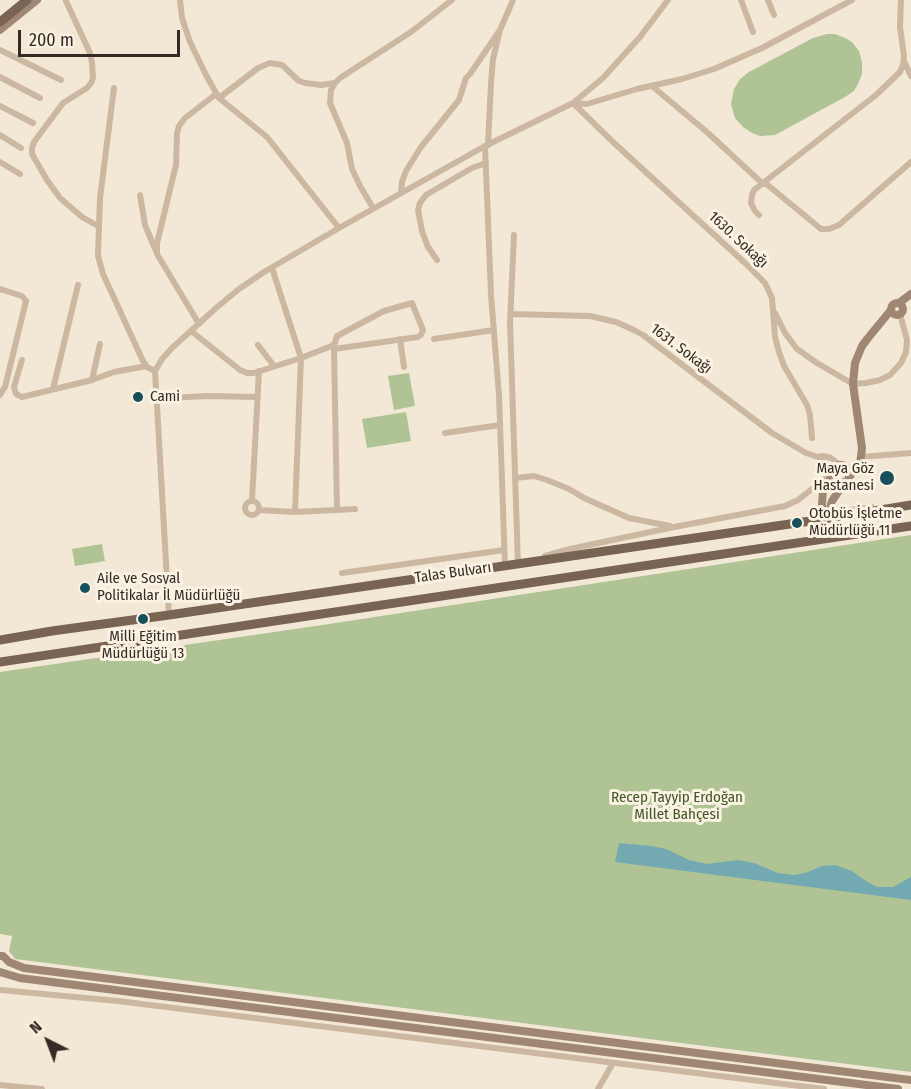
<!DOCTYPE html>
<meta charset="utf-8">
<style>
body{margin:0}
#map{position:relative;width:911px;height:1089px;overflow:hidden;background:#f3e8d6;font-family:"Fira Sans Condensed",sans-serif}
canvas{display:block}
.north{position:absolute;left:18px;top:1011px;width:60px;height:60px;-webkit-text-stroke:4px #faf2e2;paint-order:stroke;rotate:318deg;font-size:16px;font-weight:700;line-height:24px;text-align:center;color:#352b25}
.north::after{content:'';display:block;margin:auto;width:21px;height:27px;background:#352b25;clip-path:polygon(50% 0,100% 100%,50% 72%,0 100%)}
.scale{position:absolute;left:18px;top:30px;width:162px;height:27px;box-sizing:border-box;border:3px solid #352b25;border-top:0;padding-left:8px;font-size:18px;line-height:21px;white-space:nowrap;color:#352b25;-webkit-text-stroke:4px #faf2e2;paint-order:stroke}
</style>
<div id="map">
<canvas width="911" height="1089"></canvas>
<div class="north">N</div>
<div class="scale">200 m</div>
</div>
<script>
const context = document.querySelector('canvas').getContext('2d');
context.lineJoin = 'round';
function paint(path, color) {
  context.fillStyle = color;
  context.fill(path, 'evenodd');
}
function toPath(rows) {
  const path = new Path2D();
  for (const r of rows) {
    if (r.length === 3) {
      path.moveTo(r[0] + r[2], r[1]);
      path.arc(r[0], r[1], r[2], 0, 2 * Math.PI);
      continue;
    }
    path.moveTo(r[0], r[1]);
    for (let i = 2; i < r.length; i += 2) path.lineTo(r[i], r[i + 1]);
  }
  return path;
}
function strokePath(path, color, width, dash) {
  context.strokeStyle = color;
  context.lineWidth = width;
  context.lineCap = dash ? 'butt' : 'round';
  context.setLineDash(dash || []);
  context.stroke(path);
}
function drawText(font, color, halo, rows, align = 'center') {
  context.font = font + ' "Fira Sans Condensed",sans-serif';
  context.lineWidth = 6;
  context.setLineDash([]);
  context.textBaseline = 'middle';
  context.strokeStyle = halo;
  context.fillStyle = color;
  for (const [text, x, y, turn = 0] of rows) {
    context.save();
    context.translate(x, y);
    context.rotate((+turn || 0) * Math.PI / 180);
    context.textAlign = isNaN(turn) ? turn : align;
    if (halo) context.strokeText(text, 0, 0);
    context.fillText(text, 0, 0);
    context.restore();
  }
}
paint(toPath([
 [827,34,835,34,845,38,852,42,859,51,862,62,862,74,858,84,854,91,845,97,775,135,760,136,752,133,743,127,735,118,731,104,734,89,740,79,749,72,813,38],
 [409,373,415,406,394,410,388,376],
 [406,412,411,441,367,448,362,419],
 [911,535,911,1072,15,959,9,951,12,936,0,934,0,672,329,624],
 [102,544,105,561,75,566,72,549]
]), '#afc395');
paint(toPath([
 [619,843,652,846,666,849,689,860,707,864,738,860,754,863,778,873,795,875,808,872,822,866,835,865,852,871,866,881,877,887,893,887,911,877,911,900,615,862]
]), '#73aab2');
strokePath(toPath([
 [180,0,182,18,190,42,206,75,219,98,267,137,339,228],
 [741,0,753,32],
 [768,0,774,15],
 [66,1,90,53,92,63,93,78,91,83,87,88,63,103,34,142,32,148,32,154,47,180,60,198,82,217,98,226],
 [0,50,61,80],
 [904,61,911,76],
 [0,77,40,98],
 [652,86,708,133,763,184],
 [114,88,100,198,98,256,103,274,143,361,147,367,155,371],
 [219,98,258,68,270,63,282,65,299,81,305,83,321,85,335,83],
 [573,103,613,142,745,263,765,283,772,298,775,337,779,352,784,366,807,405,810,415,812,438],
 [574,103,587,104,637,89,682,79,714,69,762,48,852,0],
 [0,106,33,123],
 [0,135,21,148],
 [488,145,491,83,493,59,500,30,513,0],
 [485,146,491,295,499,395,505,566],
 [0,162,20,174],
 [764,182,821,229,829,229,839,225,911,162],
 [401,193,402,182,406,171,421,147,459,100,466,78,470,74,500,30],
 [140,195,145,225,156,251],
 [373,208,360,186,352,169,347,143,330,103,331,90,335,83,340,78,411,32,452,0],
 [759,215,755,211,751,203,752,195,754,190,876,95,900,72,903,65,904,56,900,27,901,0],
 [514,235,510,322,518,564,521,563],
 [437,260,428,247,422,231,418,210,420,203,426,195,472,168,486,163],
 [272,268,301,358,295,512],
 [0,289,22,296,26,301,5,387,0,395],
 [775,313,785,333,797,349,817,363,853,384,866,383,880,380,890,375,901,363,906,352,907,340,900,314],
 [511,314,590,316,616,322,634,330,643,335,772,433,806,453,818,457,833,470],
 [199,324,157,254,157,243,176,165,177,133,179,126,185,118,216,94],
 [191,331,240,370,247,373,254,373,301,358,334,345],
 [400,339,404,367],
 [434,339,494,330],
 [258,345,274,366],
 [334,349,418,337,421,335,423,330,412,303,384,311,337,336,334,345,334,349,337,510],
 [22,360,14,387,16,394,22,397,92,380,114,372,146,366],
 [92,380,100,344],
 [53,389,78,285],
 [169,398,207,396,258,397],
 [445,433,500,425],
 [818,457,823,456,831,458,840,465],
 [860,457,911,453],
 [515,478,534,476,547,480,569,489,584,498,629,518,670,526],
 [252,500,259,371],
 [252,508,7],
 [830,508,842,511,872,507],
 [259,510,295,512,355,509],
 [545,556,570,549,674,527,785,506,798,500,831,474],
 [342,573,504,550],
 [169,615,155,371,162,359,172,348,216,308,239,289,264,272,339,228,485,146,573,103,603,78,640,37,668,0],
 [0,990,118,1001,824,1089],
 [0,1085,42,1089],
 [598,1089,613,1063]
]), '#ccb8a1', 6);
strokePath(toPath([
 [0,30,37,0],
 [899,303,911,294],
 [897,309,6],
 [841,474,9],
 [849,477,860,464,862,448,853,384,855,363,862,346,868,338,891,310],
 [831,518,830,508,832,501,844,483],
 [821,520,823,490,832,476],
 [0,956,3,956,9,962,24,968,911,1080],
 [0,972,20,978,898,1089]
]), '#9f8773', 8);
strokePath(toPath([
 [0,22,27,0],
 [0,640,52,631,169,615,831,518,911,505],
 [0,662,911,526]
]), '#796454', 9);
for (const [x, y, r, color] of [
 [138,397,6,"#174f5a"],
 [887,478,8,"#174f5a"],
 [797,523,6,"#174f5a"],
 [85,588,6,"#174f5a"],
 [143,619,6,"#174f5a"]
]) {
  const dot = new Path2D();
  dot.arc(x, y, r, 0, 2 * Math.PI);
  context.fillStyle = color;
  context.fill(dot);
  strokePath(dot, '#faf2e2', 2);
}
drawText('15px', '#352b25', '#faf2e2', [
 ["1630. Sokağı",738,240,43],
 ["1631. Sokağı",681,349,37],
 ["Talas Bulvarı",453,573,-8]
]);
drawText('15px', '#352b25', '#faf2e2', [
 ["Cami",150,397],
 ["Maya Göz",874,469,"right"],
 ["Hastanesi",874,486,"right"],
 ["Otobüs İşletme",809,514],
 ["Müdürlüğü 11",809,531],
 ["Aile ve Sosyal",97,579],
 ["Politikalar İl Müdürlüğü",97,596],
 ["Milli Eğitim",143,637,"center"],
 ["Müdürlüğü 13",143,654,"center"]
], 'left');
drawText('15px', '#405526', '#faf2e2', [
 ["Recep Tayyip Erdoğan",677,798],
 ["Millet Bahçesi",677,815]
]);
</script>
